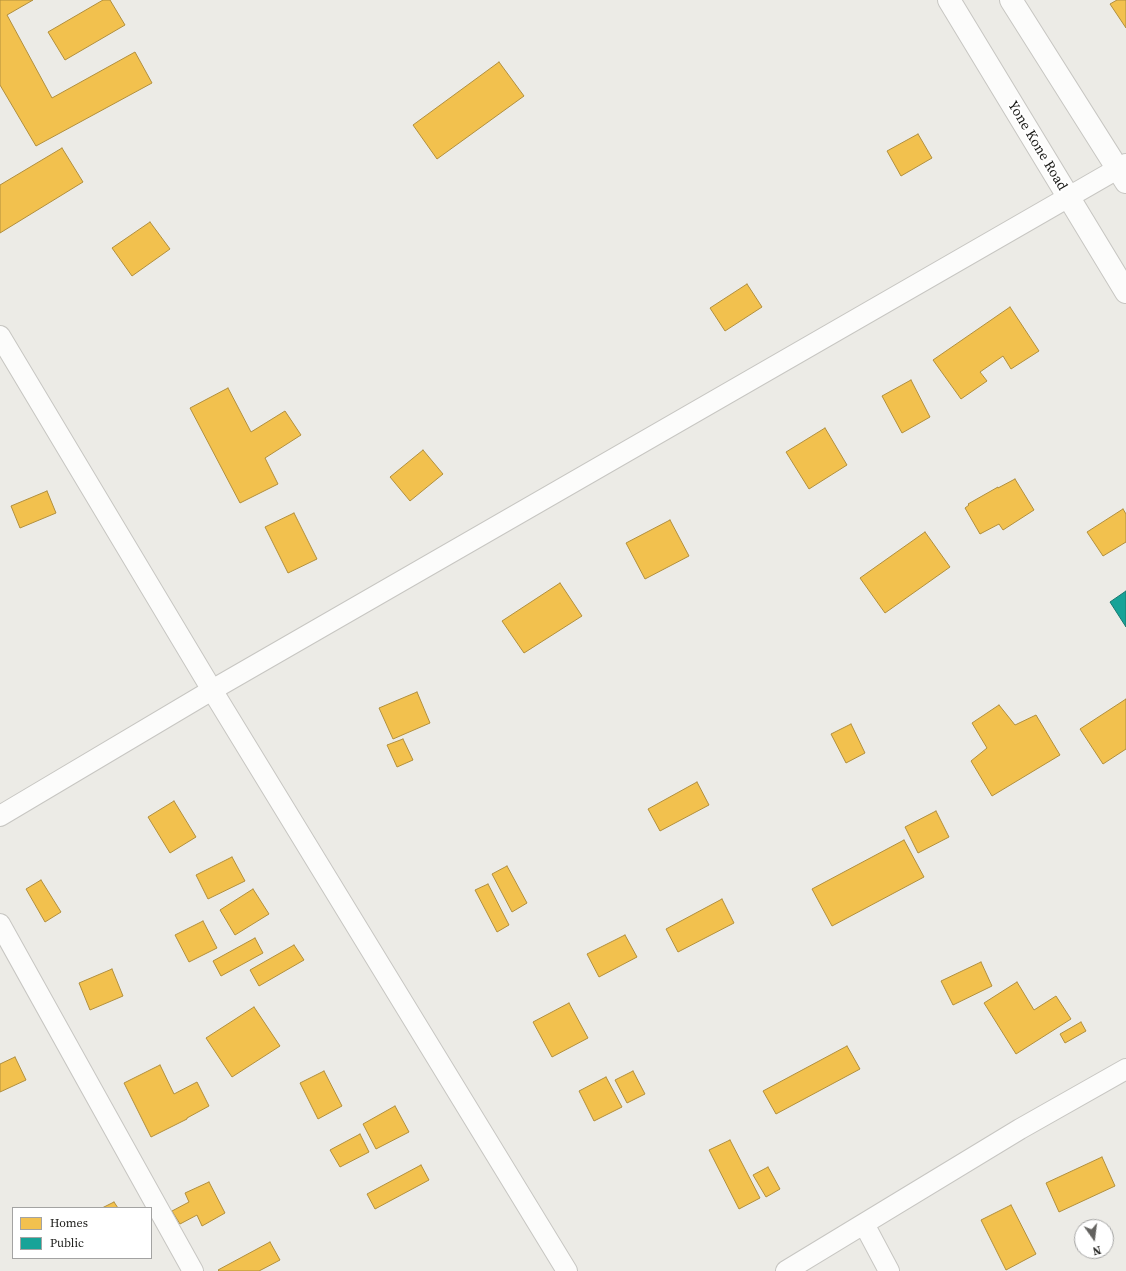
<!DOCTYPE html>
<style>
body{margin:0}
#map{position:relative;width:1126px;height:1271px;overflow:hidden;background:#ecebe6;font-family:"Source Serif 4",serif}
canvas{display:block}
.legend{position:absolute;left:12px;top:1207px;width:140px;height:52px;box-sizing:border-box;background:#fff;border:1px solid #a3a3a2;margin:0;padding:5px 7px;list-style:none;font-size:12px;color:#191916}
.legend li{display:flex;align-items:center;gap:8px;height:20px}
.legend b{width:20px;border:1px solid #a3a3a2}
.north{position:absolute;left:1074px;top:1219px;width:40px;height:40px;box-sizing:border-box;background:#fff;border:1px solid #a3a3a2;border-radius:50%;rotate:166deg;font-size:11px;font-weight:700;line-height:16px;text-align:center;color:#191916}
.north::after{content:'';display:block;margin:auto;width:14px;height:18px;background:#63625f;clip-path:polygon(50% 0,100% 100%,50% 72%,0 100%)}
</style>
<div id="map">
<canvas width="1126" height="1271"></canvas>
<ul class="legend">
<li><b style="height:11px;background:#f2c14e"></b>Homes</li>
<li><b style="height:11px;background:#17a398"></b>Public</li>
</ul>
<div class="north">N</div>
</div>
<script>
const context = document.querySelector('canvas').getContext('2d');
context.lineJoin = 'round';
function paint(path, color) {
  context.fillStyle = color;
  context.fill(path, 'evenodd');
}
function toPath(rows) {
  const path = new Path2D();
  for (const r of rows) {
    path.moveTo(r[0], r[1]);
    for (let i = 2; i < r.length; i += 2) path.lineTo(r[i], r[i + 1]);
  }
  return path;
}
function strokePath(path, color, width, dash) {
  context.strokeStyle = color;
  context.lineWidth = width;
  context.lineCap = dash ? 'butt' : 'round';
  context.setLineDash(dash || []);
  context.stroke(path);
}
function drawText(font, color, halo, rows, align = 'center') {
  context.font = font + ' "Source Serif 4",serif';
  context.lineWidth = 4;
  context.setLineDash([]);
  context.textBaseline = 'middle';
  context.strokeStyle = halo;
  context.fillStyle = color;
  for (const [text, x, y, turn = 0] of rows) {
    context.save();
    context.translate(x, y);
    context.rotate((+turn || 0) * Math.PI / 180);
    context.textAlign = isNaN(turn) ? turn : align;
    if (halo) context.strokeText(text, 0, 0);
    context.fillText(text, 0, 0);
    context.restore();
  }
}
const homes = toPath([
 [0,0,33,0,7,15,52,98,135,52,152,83,36,146,0,85,0,0],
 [103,0,110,0,125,25,65,60,48,32,103,0],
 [1117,0,1126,0,1126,28,1110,4,1117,0],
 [499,62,524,96,437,159,413,125,499,62],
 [918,134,932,158,901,176,887,151,918,134],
 [62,148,83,182,0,233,0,185,62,148],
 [150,222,170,249,132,276,112,248,150,222],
 [747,284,762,307,725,331,710,308,747,284],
 [1010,307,1039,351,1011,369,1003,356,980,372,987,381,961,399,933,360,1010,307],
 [911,380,930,417,902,433,882,396,911,380],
 [228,388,251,432,285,411,301,435,265,458,278,484,240,503,190,408,228,388],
 [825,428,847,465,809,489,786,452,825,428],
 [423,450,443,474,410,501,390,477,423,450],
 [1015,479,1034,510,1003,530,999,524,980,534,965,508,969,505,968,504,998,487,998,488,1015,479],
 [47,491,56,513,20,528,11,506,47,491],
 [1123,509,1126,514,1126,542,1103,556,1087,532,1123,509],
 [294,513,317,559,288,573,265,527,294,513],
 [670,520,689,556,645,579,626,543,670,520],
 [925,532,950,567,885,613,860,578,925,532],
 [560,583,582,616,524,653,502,621,560,583],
 [417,692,430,723,393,739,379,708,417,692],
 [1126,699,1126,749,1103,764,1080,729,1126,699],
 [999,705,1015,725,1036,715,1060,755,992,796,971,761,987,748,972,723,999,705],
 [851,724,865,753,846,763,831,734,851,724],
 [403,739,413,760,397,767,387,745,403,739],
 [697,782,709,805,660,831,648,809,697,782],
 [174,801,196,837,170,853,148,817,174,801],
 [936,811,949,837,918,853,905,827,936,811],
 [904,840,924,877,832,926,812,889,904,840],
 [232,857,245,881,208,899,196,875,232,857],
 [507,866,527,903,512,912,492,874,507,866],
 [41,880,61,912,45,922,26,889,41,880],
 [488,884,509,925,497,932,475,890,488,884],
 [253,889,269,914,235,935,220,910,253,889],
 [722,899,734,923,678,952,666,929,722,899],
 [203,921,217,948,189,962,175,935,203,921],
 [625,935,637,957,599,977,587,954,625,935],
 [255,938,263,953,221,976,213,961,255,938],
 [294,945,304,960,259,986,250,970,294,945],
 [981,962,992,986,953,1005,941,981,981,962],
 [112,969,123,996,90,1010,79,983,112,969],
 [1017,982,1034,1010,1056,996,1071,1019,1016,1054,984,1003,1017,982],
 [569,1003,588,1038,552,1057,533,1022,569,1003],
 [254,1007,280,1046,232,1077,206,1038,254,1007],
 [1081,1022,1086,1031,1065,1043,1060,1034,1081,1022],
 [847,1046,860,1069,776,1114,763,1091,847,1046],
 [15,1057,26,1080,0,1092,0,1064,15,1057],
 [160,1065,174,1094,197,1082,209,1106,187,1118,187,1119,151,1137,124,1083,160,1065],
 [324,1071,342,1106,318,1119,300,1083,324,1071],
 [633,1071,645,1094,627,1103,615,1080,633,1071],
 [606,1077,622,1107,594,1121,579,1091,606,1077],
 [395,1106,409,1132,376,1149,363,1124,395,1106],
 [360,1134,369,1152,340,1167,330,1150,360,1134],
 [730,1140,760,1198,739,1209,709,1150,730,1140],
 [1102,1157,1115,1186,1059,1212,1046,1183,1102,1157],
 [421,1165,429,1180,375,1209,367,1194,421,1165],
 [768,1167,780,1189,766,1197,753,1175,768,1167],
 [209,1182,225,1213,202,1226,197,1215,180,1224,172,1211,189,1202,185,1193,209,1182],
 [114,1202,118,1208,102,1208,114,1202],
 [1011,1205,1036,1254,1006,1270,981,1220,1011,1205],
 [270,1242,280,1260,259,1271,219,1271,218,1270,270,1242]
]);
paint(homes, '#f2c14e');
strokePath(homes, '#b18f3d', 1);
const public = toPath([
 [1126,591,1126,627,1110,602,1126,591]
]);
paint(public, '#17a398');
strokePath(public, '#187a71', 1);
const street = toPath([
 [0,336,212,690,567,1271],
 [0,816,212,690,1126,164],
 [0,924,193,1271],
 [864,1224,889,1271],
 [786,1271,1020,1129,1126,1069]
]);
const secondary = toPath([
 [949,0,1126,292],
 [1011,0,1126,182]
]);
strokePath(street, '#c7c6c2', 22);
strokePath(secondary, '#c7c6c2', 24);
strokePath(street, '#fcfcfb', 20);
strokePath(secondary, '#fcfcfb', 22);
drawText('14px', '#191916', '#fff', [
 ["Yone Kone Road",1037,146,59]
]);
</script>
